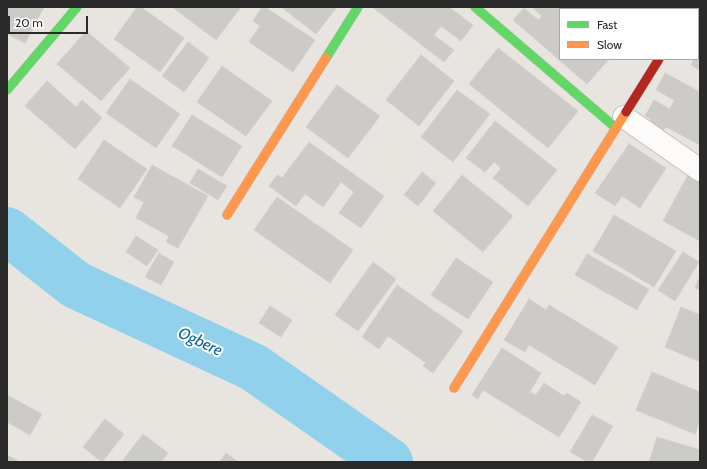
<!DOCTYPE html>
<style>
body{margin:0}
#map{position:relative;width:707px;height:469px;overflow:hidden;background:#e8e5e0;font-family:Cabin,sans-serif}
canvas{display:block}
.frame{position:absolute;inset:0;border:8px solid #2a2a2a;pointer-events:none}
.legend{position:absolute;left:559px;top:8px;width:140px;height:52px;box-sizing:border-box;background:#fff;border:1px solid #aaa;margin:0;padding:5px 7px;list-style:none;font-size:12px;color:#2a2a2a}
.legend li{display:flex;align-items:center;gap:8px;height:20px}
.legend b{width:20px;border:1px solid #aaa}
.scale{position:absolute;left:8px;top:16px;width:80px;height:18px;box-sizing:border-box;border:2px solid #2a2a2a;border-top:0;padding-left:5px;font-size:12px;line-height:14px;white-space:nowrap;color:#2a2a2a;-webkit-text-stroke:3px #fff;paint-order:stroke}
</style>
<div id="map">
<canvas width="707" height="469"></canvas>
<div class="frame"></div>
<ul class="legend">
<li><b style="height:5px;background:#63d668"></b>Fast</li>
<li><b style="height:5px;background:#ff974d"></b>Slow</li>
</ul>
<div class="scale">20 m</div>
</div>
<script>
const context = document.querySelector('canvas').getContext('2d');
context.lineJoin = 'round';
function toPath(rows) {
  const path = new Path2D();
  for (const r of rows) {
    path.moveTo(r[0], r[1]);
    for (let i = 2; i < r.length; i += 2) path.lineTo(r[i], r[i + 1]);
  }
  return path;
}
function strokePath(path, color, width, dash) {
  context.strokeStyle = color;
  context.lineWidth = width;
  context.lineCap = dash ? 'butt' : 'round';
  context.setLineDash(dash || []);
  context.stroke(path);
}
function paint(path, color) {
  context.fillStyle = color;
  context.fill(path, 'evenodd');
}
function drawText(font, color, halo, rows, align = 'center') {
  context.font = font + ' Cabin,sans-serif';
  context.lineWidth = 4;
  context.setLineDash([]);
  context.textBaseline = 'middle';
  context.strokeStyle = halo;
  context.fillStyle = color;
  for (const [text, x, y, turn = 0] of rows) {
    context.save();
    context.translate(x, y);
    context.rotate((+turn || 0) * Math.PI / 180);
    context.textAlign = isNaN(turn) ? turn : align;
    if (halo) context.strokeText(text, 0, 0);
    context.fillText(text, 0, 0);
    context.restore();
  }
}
strokePath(toPath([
 [7,231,76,285,253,367,389,462]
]), '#92d1eb', 48);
const building = toPath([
 [7,7,44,7,25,43,7,34,7,7],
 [137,7,141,7,184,38,160,72,114,39,137,7],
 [172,7,241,7,216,40,172,7],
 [262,7,265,7,315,40,293,72,249,42,260,26,253,21,262,7],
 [281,7,337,7,316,34,281,7],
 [372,7,449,7,473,25,461,41,441,26,434,35,454,50,444,62,372,7],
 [532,7,562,7,564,9,560,9,560,59,609,59,587,84,513,20,524,8,538,20,542,16,532,7],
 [585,7,651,7,649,9,587,9,585,7],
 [86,31,130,68,101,101,57,64,86,31],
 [188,42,209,58,184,92,162,76,188,42],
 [700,46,700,70,691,65,694,59,698,59,700,46],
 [498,48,578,111,548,148,469,84,498,48],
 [421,55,454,81,419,126,386,100,421,55],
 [222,66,272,101,246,136,197,102,222,66],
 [665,73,700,92,700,145,666,127,663,130,649,123,651,119,645,116,654,100,670,109,674,100,656,90,665,73],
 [130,79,180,114,156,148,106,113,130,79],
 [47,81,76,107,82,100,102,118,75,149,25,106,47,81],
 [337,85,380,116,348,158,306,127,337,85],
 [457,90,490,114,453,162,421,137,457,90],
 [192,115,242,146,222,177,172,146,192,115],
 [495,121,557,170,528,206,493,178,501,168,494,162,485,172,466,158,495,121],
 [104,140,147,169,120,208,78,179,104,140],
 [309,142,384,196,361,228,339,213,354,192,341,182,323,207,305,194,296,206,269,186,277,175,282,178,309,142],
 [629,144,666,168,640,208,622,196,615,206,595,193,629,144],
 [152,165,208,196,178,248,166,242,169,236,136,218,144,202,134,197,152,165],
 [198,169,227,186,218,200,190,183,198,169],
 [422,172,436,183,418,206,404,195,422,172],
 [689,173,700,178,700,241,663,221,689,173],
 [462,175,513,216,483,252,433,211,462,175],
 [277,197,353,250,330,283,254,230,277,197],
 [614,215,676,251,654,287,593,251,614,215],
 [136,236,158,250,147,266,126,252,136,236],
 [683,252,699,262,675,301,658,290,683,252],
 [159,253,174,262,161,285,145,277,159,253],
 [587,254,649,289,637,310,575,275,587,254],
 [456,258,493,282,468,319,431,295,456,258],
 [373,262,396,279,358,331,335,315,373,262],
 [700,276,700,290,695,288,700,276],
 [397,285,463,331,433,373,423,366,426,363,388,336,379,349,362,337,397,285],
 [529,299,546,310,549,305,618,347,595,385,529,345,525,352,504,340,529,299],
 [270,306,292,320,281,337,259,323,270,306],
 [681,307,700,315,700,362,665,347,681,307],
 [502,348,541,373,530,392,536,395,544,383,564,396,567,393,581,402,559,437,483,390,478,399,472,395,502,348],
 [652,372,700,392,700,421,695,434,636,410,652,372],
 [7,395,42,414,30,435,7,422,7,395],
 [592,415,613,426,592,462,588,462,570,452,592,415],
 [105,419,124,434,102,462,83,447,105,419],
 [143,434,168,453,161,462,126,462,123,460,143,434],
 [657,437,700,450,700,462,649,462,657,437],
 [226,453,238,462,220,462,226,453],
 [7,455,18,461,18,462,7,462,7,455]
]);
paint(building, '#cdcbc7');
strokePath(building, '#d3d0cc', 1);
const street = toPath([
 [689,9,690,7],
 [624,117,700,170]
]);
const fast = toPath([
 [475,7,616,128],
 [326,58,358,7],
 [7,90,77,7]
]);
const slow = toPath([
 [227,215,326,58],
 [454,388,626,112]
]);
const jam = toPath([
 [626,112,659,59]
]);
strokePath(street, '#c2c1c1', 24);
strokePath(fast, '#c2c1c1', 10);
strokePath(slow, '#c2c1c1', 10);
strokePath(jam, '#c2c1c1', 10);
strokePath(street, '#fcfbfa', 22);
strokePath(fast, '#63d668', 9);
strokePath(slow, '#ff974d', 9);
strokePath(jam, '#b3261e', 9);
drawText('italic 16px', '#0c659c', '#fff', [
 ["Ogbere",200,342,25]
]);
</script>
